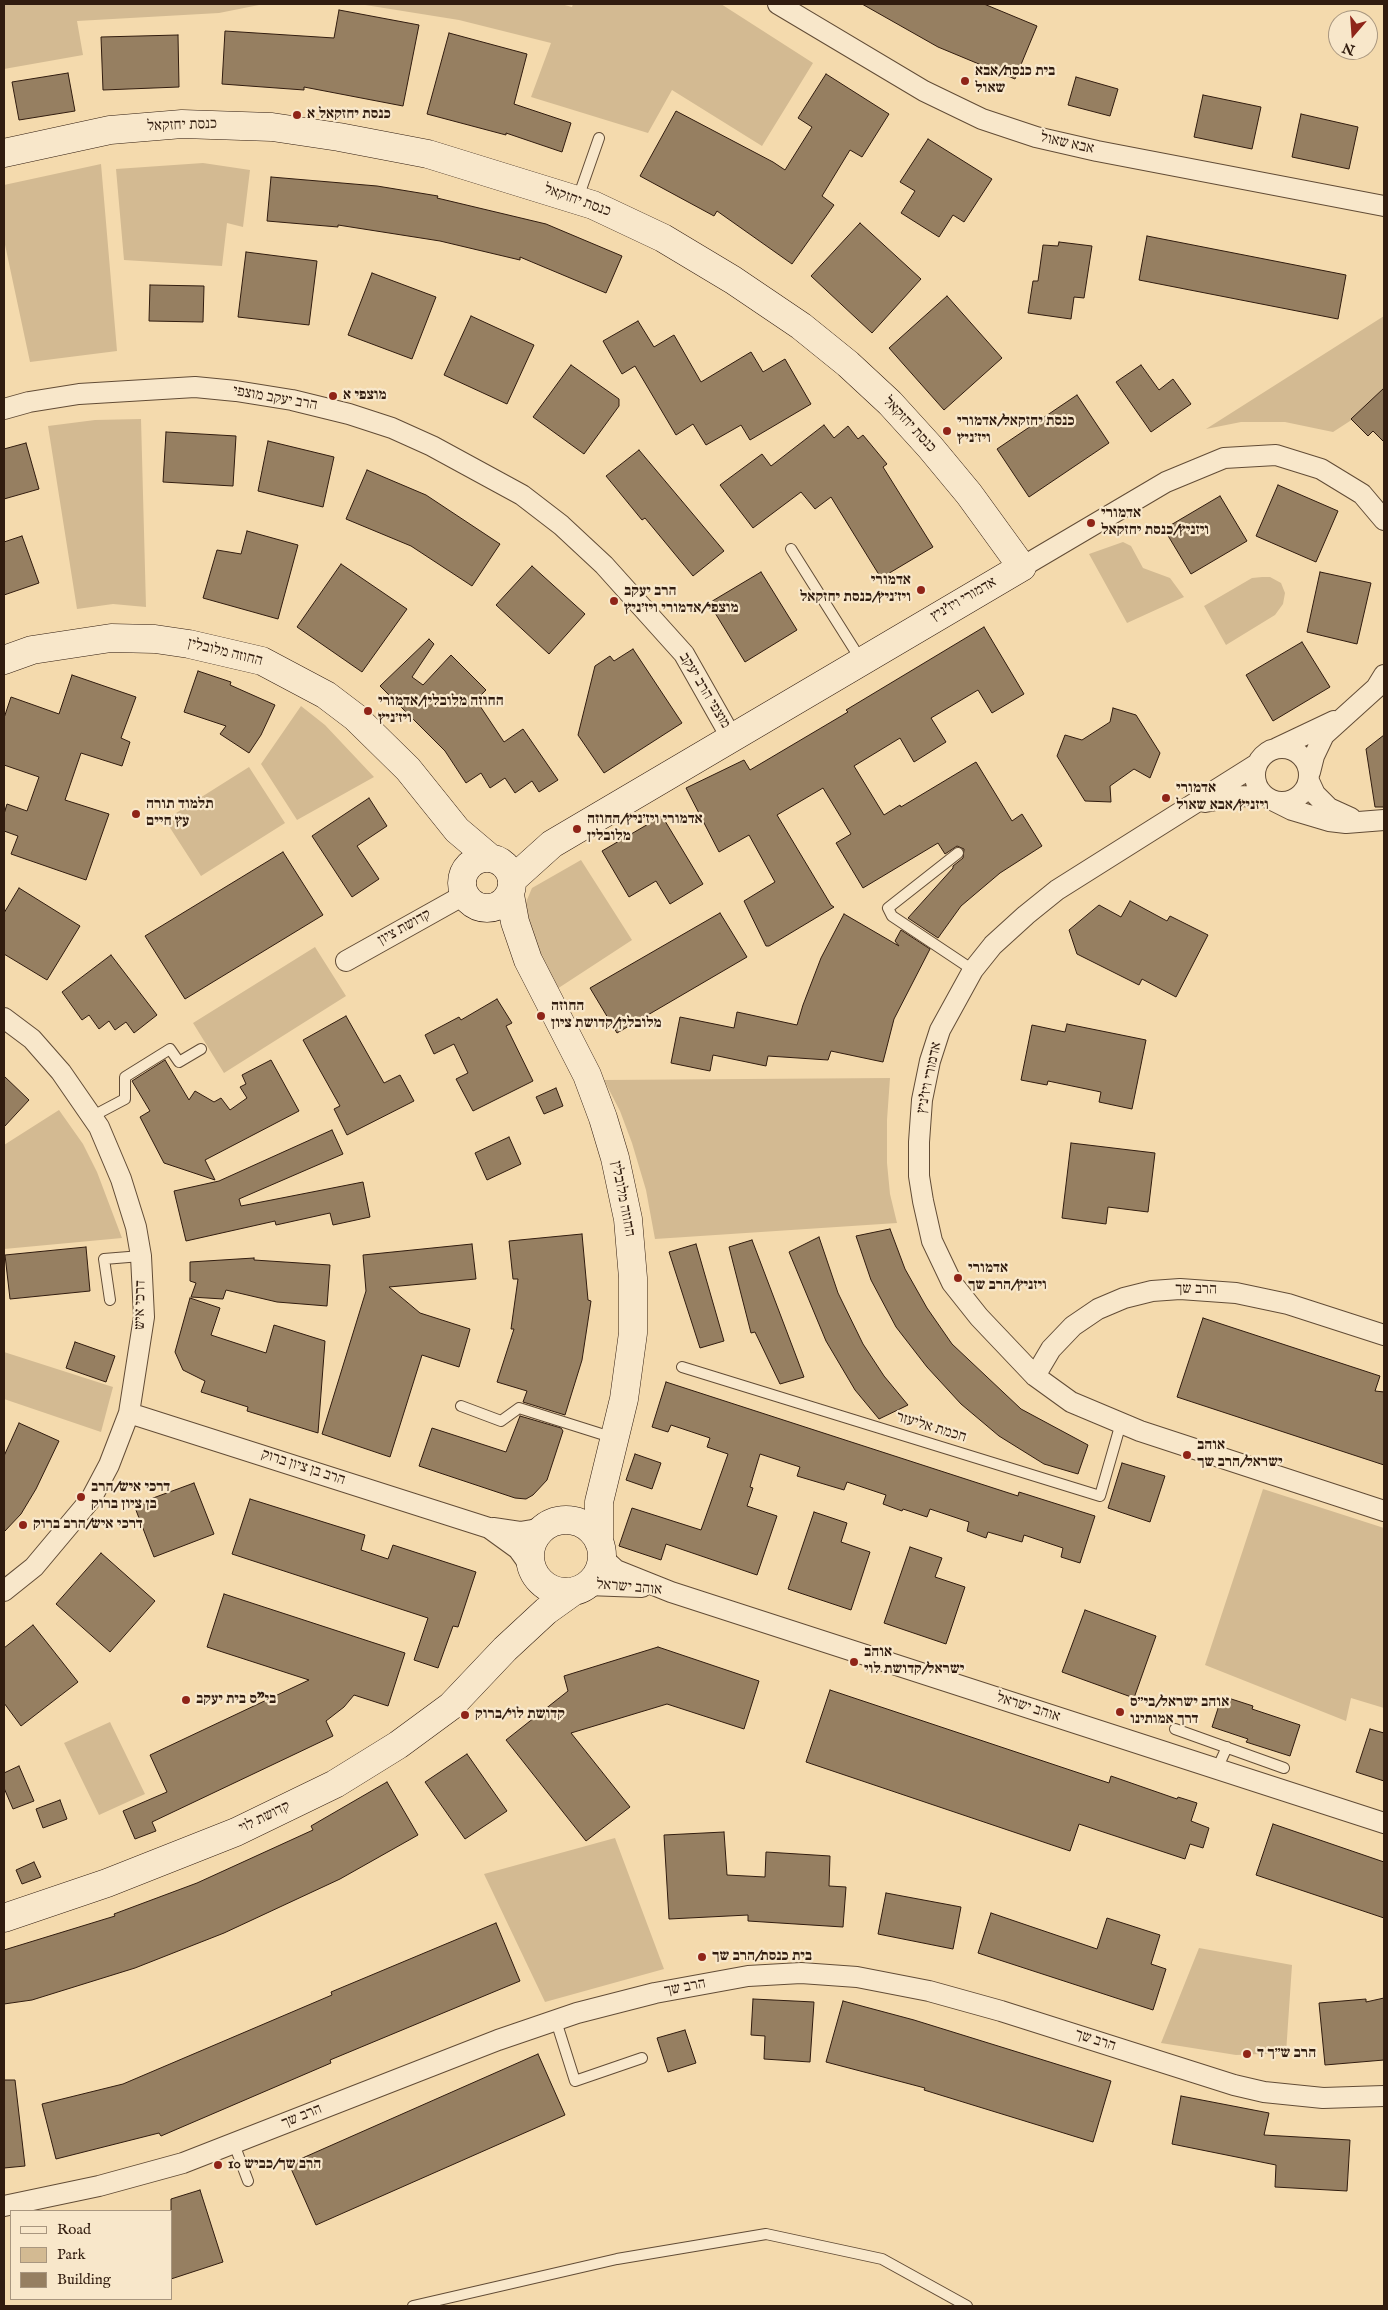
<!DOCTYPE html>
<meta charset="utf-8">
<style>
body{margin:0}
#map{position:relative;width:1388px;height:2310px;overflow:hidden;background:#f4daad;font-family:"IM FELL English",serif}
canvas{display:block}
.frame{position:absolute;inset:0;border:5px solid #311c0f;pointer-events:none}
.legend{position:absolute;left:10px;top:2210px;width:162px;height:90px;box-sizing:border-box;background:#f8e7ca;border:1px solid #a8967f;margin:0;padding:6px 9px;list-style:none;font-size:15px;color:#311c0f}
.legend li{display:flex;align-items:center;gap:10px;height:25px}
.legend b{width:25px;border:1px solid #a8967f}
.north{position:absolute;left:1328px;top:10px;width:50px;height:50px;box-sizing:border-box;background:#f8e7ca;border:1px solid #a8967f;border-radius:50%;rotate:198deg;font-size:14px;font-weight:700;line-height:20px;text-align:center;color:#311c0f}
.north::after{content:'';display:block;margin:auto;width:18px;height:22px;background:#8f2418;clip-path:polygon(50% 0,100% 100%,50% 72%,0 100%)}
</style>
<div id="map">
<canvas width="1388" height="2310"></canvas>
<div class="frame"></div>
<ul class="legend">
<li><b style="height:6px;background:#f8e7ca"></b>Road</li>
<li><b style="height:14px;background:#d3ba92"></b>Park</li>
<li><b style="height:14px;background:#967f61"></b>Building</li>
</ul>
<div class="north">N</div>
</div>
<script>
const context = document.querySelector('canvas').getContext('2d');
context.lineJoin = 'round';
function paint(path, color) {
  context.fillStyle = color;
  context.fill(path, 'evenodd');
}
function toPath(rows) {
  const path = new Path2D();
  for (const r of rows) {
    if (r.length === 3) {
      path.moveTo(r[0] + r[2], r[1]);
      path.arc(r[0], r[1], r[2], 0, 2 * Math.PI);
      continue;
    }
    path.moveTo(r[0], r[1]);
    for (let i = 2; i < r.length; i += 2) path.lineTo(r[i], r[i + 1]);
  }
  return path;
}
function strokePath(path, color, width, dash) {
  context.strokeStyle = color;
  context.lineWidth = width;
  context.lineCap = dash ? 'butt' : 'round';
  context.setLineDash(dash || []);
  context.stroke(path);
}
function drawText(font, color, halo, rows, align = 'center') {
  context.font = font + ' "IM FELL English","Frank Ruhl Libre",serif';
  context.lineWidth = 4.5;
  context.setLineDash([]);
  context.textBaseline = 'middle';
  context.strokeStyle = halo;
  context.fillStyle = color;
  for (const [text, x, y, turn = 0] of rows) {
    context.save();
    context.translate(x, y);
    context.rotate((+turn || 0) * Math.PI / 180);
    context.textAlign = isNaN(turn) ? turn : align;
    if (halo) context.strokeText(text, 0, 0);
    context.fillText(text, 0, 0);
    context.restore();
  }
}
paint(toPath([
 [4,4,264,4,219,13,77,21,83,55,4,69],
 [359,4,561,4,572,7,573,4,721,4,813,63,762,146,672,90,648,133,531,97,551,43,459,20],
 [203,163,250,170,243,227,227,223,222,266,124,260,116,169],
 [101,164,117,351,30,362,4,240,4,185],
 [1384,316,1384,399,1333,432,1285,422,1241,422,1206,429],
 [141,419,146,607,113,604,77,609,48,426,95,420],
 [1123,542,1131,546,1143,568,1170,578,1184,597,1127,623,1089,554],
 [1262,577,1270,577,1281,583,1285,593,1283,604,1275,615,1226,645,1204,606,1252,578],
 [301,706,325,725,374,777,297,820,261,764],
 [249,767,285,823,201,876,165,820],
 [581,860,632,940,557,989,522,928,524,907,532,888],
 [315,947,346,996,224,1073,193,1023],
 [890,1078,887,1120,887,1163,890,1194,897,1223,655,1239,646,1190,632,1143,620,1111,604,1080],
 [59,1110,83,1144,97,1172,122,1238,4,1249,4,1145],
 [4,1352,113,1387,101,1432,4,1399],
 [1263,1489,1384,1528,1384,1708,1351,1698,1346,1721,1205,1665],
 [110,1722,145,1794,99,1815,64,1743],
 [615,1838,664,1969,545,2002,484,1874],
 [1199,1948,1292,1965,1286,2053,1236,2055,1161,2043]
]), '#d3ba92');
const building = toPath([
 [862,4,984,4,1037,26,1015,79,938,47,862,4],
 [339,10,419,25,403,106,304,87,304,90,222,84,225,31,334,38,339,10],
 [449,33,527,54,514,104,571,123,562,152,506,133,506,135,427,114,449,33],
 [178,35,179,87,103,90,101,37,178,35],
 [68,73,75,111,19,120,12,82,68,73],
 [826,74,889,114,862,157,850,150,822,196,834,205,792,264,717,211,714,216,640,176,676,111,773,162,785,170,812,127,798,118,826,74],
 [1076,77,1118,89,1110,116,1068,105,1076,77],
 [1203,95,1261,107,1252,149,1194,137,1203,95],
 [1301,114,1358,127,1349,169,1292,157,1301,114],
 [928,139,992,179,964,222,953,215,939,237,901,213,915,191,900,182,928,139],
 [271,177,377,186,438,196,437,198,546,224,622,256,606,293,520,257,520,260,440,241,338,225,338,227,267,221,271,177],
 [860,223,921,279,872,333,811,276,860,223],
 [1147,236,1346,275,1338,319,1139,280,1147,236],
 [1059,242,1092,246,1084,298,1074,297,1071,319,1028,313,1033,281,1038,281,1043,245,1058,246,1059,242],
 [246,252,317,261,309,325,238,317,246,252],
 [372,273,436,297,412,359,348,335,372,273],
 [150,285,204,286,203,322,149,321,150,285],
 [947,296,1002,358,944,410,889,348,947,296],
 [471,316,534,345,507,404,444,375,471,316],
 [638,321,654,347,674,335,701,382,751,352,763,372,785,359,811,404,750,440,741,425,706,445,693,424,676,435,635,366,622,374,603,341,638,321],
 [571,365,619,399,619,406,584,454,533,417,571,365],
 [1141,365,1159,390,1173,379,1191,404,1151,432,1116,382,1141,365],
 [1384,388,1384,442,1373,431,1368,436,1351,419,1384,388],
 [1077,395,1109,443,1029,497,997,449,1077,395],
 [824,425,834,438,848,426,858,439,863,435,887,464,883,467,933,547,881,578,831,497,815,509,801,492,753,528,720,485,762,454,771,466,824,425],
 [166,432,236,436,233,486,163,482,166,432],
 [268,441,334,457,323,507,258,491,268,441],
 [26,443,39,489,4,499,4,449,26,443],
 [639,450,724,551,693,576,645,518,642,520,606,476,639,450],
 [367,470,426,495,500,544,472,586,411,546,346,519,367,470],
 [1278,485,1338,511,1316,562,1256,536,1278,485],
 [1220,496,1247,541,1191,574,1164,529,1220,496],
 [247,531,298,545,278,619,203,598,217,550,241,554,247,531],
 [22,536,39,583,4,595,4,542,22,536],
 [341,564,407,609,362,672,297,627,341,564],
 [532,566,585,614,549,654,496,605,532,566],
 [761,572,797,630,745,662,709,603,761,572],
 [1320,572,1371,583,1357,644,1307,632,1320,572],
 [984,627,1024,694,992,713,978,690,931,718,946,742,914,762,900,738,854,766,884,815,900,805,901,807,976,762,1012,821,1022,814,1042,846,1000,873,961,906,938,938,908,918,953,868,953,866,963,858,964,849,957,846,945,854,938,843,863,888,836,843,851,834,823,788,777,815,831,905,834,907,769,946,766,946,744,901,775,882,749,835,719,852,686,788,744,760,750,770,848,712,846,710,984,627],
 [429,639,434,644,412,677,423,685,451,655,486,690,476,700,504,742,523,729,558,780,539,792,532,781,515,793,505,778,490,788,481,773,466,783,445,751,380,686,429,639],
 [1302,642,1330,687,1273,721,1246,675,1302,642],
 [633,649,682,723,604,773,578,735,595,666,610,656,614,661,633,649],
 [198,671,231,682,230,685,275,705,261,735,249,753,220,734,226,726,184,712,198,671],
 [72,675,136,697,121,738,130,742,122,766,81,753,65,800,109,814,86,880,11,854,18,836,4,831,4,814,7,804,27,811,39,777,4,765,4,718,11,697,59,714,72,675],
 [1113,708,1136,715,1160,753,1150,778,1134,769,1110,786,1111,802,1085,801,1057,756,1065,735,1082,740,1110,722,1113,708],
 [1384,735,1384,807,1375,807,1366,749,1384,735],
 [369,798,387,826,357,846,379,879,352,897,312,836,369,798],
 [662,816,703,884,670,904,656,881,629,897,602,851,662,816],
 [283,852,323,915,185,999,145,936,283,852],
 [19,888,80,926,47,980,4,954,4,913,19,888],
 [1130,901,1167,921,1170,916,1208,935,1176,997,1142,979,1139,985,1077,954,1069,930,1099,905,1121,917,1130,901],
 [720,913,747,957,617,1033,590,988,720,913],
 [844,914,899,946,895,941,901,930,930,949,894,1019,883,1062,831,1051,828,1060,768,1056,766,1066,713,1055,710,1071,671,1063,680,1017,734,1028,737,1012,797,1025,803,1005,821,958,844,914],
 [111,955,157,1015,134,1033,126,1022,115,1030,109,1021,99,1029,89,1015,82,1020,62,992,111,955],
 [497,999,512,1023,506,1026,533,1081,473,1111,456,1079,468,1073,454,1044,434,1054,425,1035,459,1017,461,1020,497,999],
 [346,1016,384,1083,400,1075,414,1101,347,1135,334,1109,340,1106,303,1040,346,1016],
 [1067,1024,1146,1040,1132,1109,1099,1102,1101,1092,1048,1081,1047,1085,1021,1080,1032,1025,1065,1032,1067,1024],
 [165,1060,189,1100,195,1091,214,1102,221,1098,230,1110,247,1098,240,1087,246,1084,242,1075,271,1060,299,1111,205,1160,215,1180,164,1163,140,1117,150,1111,132,1081,165,1060],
 [4,1076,29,1100,4,1127,4,1076],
 [556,1088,563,1106,544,1114,536,1097,556,1088],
 [332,1130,343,1154,239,1199,241,1206,363,1182,370,1217,333,1225,330,1213,276,1225,275,1221,186,1241,174,1191,219,1181,332,1130],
 [509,1137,521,1164,487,1180,475,1153,509,1137],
 [1071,1143,1155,1153,1148,1212,1108,1207,1106,1224,1062,1218,1071,1143],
 [890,1229,905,1269,927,1308,952,1344,1021,1409,1088,1445,1078,1474,1044,1464,999,1436,961,1404,927,1367,896,1327,871,1280,856,1236,890,1229],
 [582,1234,588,1300,591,1301,582,1360,565,1415,523,1402,527,1391,497,1382,514,1329,511,1329,518,1279,513,1279,509,1241,582,1234],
 [819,1237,838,1293,863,1344,884,1376,908,1405,879,1419,855,1390,826,1341,789,1252,819,1237],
 [752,1240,804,1377,780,1384,755,1332,751,1333,729,1247,752,1240],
 [472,1244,476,1279,389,1287,420,1313,470,1329,459,1367,422,1355,390,1457,322,1434,366,1291,363,1255,472,1244],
 [696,1244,724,1341,700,1348,669,1252,696,1244],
 [86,1247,90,1291,10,1299,5,1255,86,1247],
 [254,1258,254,1260,330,1265,327,1306,277,1302,226,1290,223,1299,191,1297,196,1283,190,1281,190,1262,254,1258],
 [190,1298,220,1308,211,1335,266,1353,274,1325,325,1341,318,1433,247,1411,248,1407,201,1392,205,1381,183,1370,175,1352,190,1298],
 [1203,1318,1380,1376,1375,1391,1384,1392,1384,1465,1177,1397,1203,1318],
 [75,1342,115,1356,106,1382,66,1368,75,1342],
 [666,1382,1018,1496,1019,1492,1095,1516,1080,1563,1061,1557,1063,1548,1024,1535,1022,1542,988,1532,986,1538,967,1531,969,1522,930,1509,927,1517,903,1509,902,1511,883,1504,886,1495,847,1482,844,1490,797,1476,800,1467,760,1454,750,1487,753,1488,747,1506,777,1516,757,1575,666,1544,661,1560,619,1546,632,1508,701,1530,728,1454,707,1447,710,1438,671,1425,668,1432,652,1427,666,1382],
 [520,1416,561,1428,563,1431,547,1480,533,1495,526,1499,515,1498,419,1466,432,1428,506,1452,520,1416],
 [19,1423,59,1441,36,1489,21,1514,4,1532,4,1456,19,1423],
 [635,1454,661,1463,652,1489,626,1480,635,1454],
 [1122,1463,1165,1476,1150,1522,1108,1508,1122,1463],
 [194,1483,214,1534,154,1557,134,1505,194,1483],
 [250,1499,365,1535,361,1550,388,1559,393,1545,476,1572,458,1627,453,1626,438,1668,414,1660,428,1618,232,1554,250,1499],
 [814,1512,847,1523,841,1542,870,1552,851,1610,788,1589,814,1512],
 [910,1547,942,1558,935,1577,965,1587,946,1644,884,1623,910,1547],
 [101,1553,155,1601,110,1652,56,1604,101,1553],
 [224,1594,405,1653,388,1706,354,1695,344,1707,326,1721,333,1736,152,1822,156,1831,135,1839,123,1811,167,1792,150,1755,309,1680,207,1647,224,1594],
 [1085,1610,1156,1636,1134,1698,1062,1672,1085,1610],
 [33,1625,78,1682,21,1726,4,1703,4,1648,33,1625],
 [658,1647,759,1681,744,1729,667,1704,571,1733,630,1807,586,1841,506,1740,568,1691,564,1676,658,1647],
 [830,1690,1109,1783,1111,1776,1177,1799,1178,1797,1197,1803,1191,1821,1209,1828,1203,1848,1190,1844,1185,1859,1079,1824,1070,1851,806,1762,830,1690],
 [1222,1696,1253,1706,1252,1709,1300,1725,1290,1756,1246,1742,1248,1739,1212,1727,1222,1696],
 [1370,1729,1384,1733,1384,1781,1356,1772,1370,1729],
 [467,1754,507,1811,465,1839,425,1782,467,1754],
 [19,1766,34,1801,13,1809,4,1788,4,1773,19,1766],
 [387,1782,418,1835,340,1879,224,1933,135,1968,32,2000,4,2004,4,1950,115,1916,114,1914,197,1883,313,1830,311,1826,387,1782],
 [60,1800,67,1819,43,1828,36,1809,60,1800],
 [1273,1824,1384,1862,1384,1918,1256,1875,1273,1824],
 [724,1832,727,1875,765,1877,766,1852,830,1856,829,1886,846,1887,843,1927,748,1921,748,1915,669,1919,664,1835,724,1832],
 [34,1862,41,1877,22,1884,16,1870,34,1862],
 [886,1893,961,1907,953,1949,878,1934,886,1893],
 [991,1913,1097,1949,1107,1918,1160,1935,1151,1964,1166,1969,1153,2010,978,1953,991,1913],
 [496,1923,520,1981,330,2060,331,2063,161,2136,159,2133,56,2159,42,2104,123,2084,332,1995,331,1992,496,1923],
 [1384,1998,1384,2060,1325,2065,1319,2003,1366,1999,1366,2002,1384,1998],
 [753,1999,814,2002,810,2062,764,2059,765,2036,751,2035,753,1999],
 [843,2001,914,2020,1111,2081,1093,2142,924,2090,925,2088,826,2062,843,2001],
 [685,2030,696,2063,668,2072,657,2038,685,2030],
 [538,2054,565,2115,316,2225,289,2164,538,2054],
 [4,2080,15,2080,25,2166,4,2168,4,2080],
 [1181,2096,1269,2113,1264,2135,1350,2140,1347,2191,1275,2187,1276,2165,1172,2144,1181,2096],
 [200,2190,223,2262,171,2279,171,2199,200,2190]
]);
paint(building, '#967f61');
strokePath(building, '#311c0f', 1);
const lane = toPath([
 [578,198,599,138],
 [791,549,861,660],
 [958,853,888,908,892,916,973,970],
 [91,1117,125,1099,125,1077,170,1049,179,1062,201,1049],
 [110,1300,104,1259,141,1256],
 [682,1367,1100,1496,1121,1423],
 [461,1406,501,1421,519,1408,614,1438],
 [1175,1729,1284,1768],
 [1217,1769,1227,1747],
 [556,2021,575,2081,642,2058],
 [234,2144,248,2181],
 [413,2306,617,2259,766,2234,882,2259,967,2306]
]);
const street = toPath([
 [778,4,924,91,982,119,1036,137,1097,151,1384,206],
 [4,409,29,402,79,394,195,387,236,391,292,400,349,414,392,428,432,446,522,495,561,525,604,565,684,654,731,737],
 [1022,567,1166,482,1224,458,1276,455,1321,469,1362,494,1384,520],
 [1282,775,27],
 [1277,748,1334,721],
 [1257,764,1057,890,1026,915,993,945,973,970,940,1030,930,1061,922,1100,919,1142,919,1176,923,1201,932,1241,952,1283,979,1317,1035,1376,1071,1402,1140,1431,1384,1511],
 [1310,772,1314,756,1324,735,1376,688,1384,675],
 [1309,781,1315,794,1329,808,1351,818],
 [1274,801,1292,810,1329,821,1346,823,1384,820],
 [1205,802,1237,796,1266,797],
 [346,961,464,895],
 [4,1018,32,1039,61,1072,99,1127,121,1179,136,1227,141,1256,144,1317,129,1413,109,1465,91,1499,34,1567,4,1591],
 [1035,1376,1051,1349,1073,1326,1098,1309,1124,1298,1152,1291,1180,1289,1236,1293,1288,1304,1384,1335],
 [129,1413,489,1528,518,1549,531,1567],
 [493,1528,520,1532,532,1530,546,1526],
 [602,1557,616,1570,671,1592,1384,1823],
 [587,1585,642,1587],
 [4,2206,99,2186,183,2163,498,2040,577,2013,655,1993,748,1976,801,1973,857,1977,929,1991,1001,2011,1234,2085,1264,2092,1323,2098,1384,2096]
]);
const secondary = toPath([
 [4,153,110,130,182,124,272,127,339,137,428,154,593,205,663,238,733,280,801,326,848,364,890,403,930,447,969,494,1022,567,552,844,512,880],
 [4,660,32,650,111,638,155,639,189,644,262,661,326,695,355,717,408,769,457,830,490,858],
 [487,883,25],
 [510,895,515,922,528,960,587,1075,603,1118,615,1158,628,1219,633,1278,633,1333,624,1399,599,1502,599,1542],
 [566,1556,36],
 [4,1918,107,1883,236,1832,335,1784,398,1745,451,1706,505,1649,546,1611,574,1591]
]);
strokePath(lane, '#624c36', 12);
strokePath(street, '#624c36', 22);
strokePath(secondary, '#311c0f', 29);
strokePath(lane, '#f8e7ca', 10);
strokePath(street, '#f8e7ca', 20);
strokePath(secondary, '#f8e7ca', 28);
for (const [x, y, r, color] of [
 [965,81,5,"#8f2418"],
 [297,115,5,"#8f2418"],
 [333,396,5,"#8f2418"],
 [947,431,5,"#8f2418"],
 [1091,523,5,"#8f2418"],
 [921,590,5,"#8f2418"],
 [614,601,5,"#8f2418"],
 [368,711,5,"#8f2418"],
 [1166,798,5,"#8f2418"],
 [136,814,5,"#8f2418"],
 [577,829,5,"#8f2418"],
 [541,1016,5,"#8f2418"],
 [958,1278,5,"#8f2418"],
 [1187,1455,5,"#8f2418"],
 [81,1497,5,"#8f2418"],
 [23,1525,5,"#8f2418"],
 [854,1662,5,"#8f2418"],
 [186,1700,5,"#8f2418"],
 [1120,1712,5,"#8f2418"],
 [465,1715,5,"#8f2418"],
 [702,1957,5,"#8f2418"],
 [1247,2054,5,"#8f2418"],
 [218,2165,5,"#8f2418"]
]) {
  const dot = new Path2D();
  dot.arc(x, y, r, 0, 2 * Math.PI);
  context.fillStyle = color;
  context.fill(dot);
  strokePath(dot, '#f8e7ca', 2);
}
drawText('bold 15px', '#311c0f', '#f8e7ca', [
 ["בית כנסת/אבא",975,72],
 ["שאול",975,89],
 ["כנסת יחזקאל א",307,115],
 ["מוצפי א",343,396],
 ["כנסת יחזקאל/אדמורי",957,422],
 ["ויז׳ניץ",957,439],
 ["אדמורי",1101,514],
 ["ויזניץ/כנסת יחזקאל",1101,531],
 ["אדמורי",911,581,"right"],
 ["ויז׳ניץ/כנסת יחזקאל",911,598,"right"],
 ["הרב יעקב",624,592],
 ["מוצפי/אדמורי ויז׳ניץ",624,609],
 ["החוזה מלובלין/אדמורי",378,702],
 ["ויז׳ניץ",378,719],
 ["אדמורי",1176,789],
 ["ויזניץ/אבא שאול",1176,806],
 ["תלמוד תורה",146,805],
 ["עץ חיים",146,822],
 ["אדמורי ויז׳ניץ/החוזה",587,820],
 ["מלובלין",587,837],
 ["החוזה",551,1007],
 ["מלובלין/קדושת ציון",551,1024],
 ["אדמורי",968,1269],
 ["ויזניץ/הרב שך",968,1286],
 ["אוהב",1197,1446],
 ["ישראל/הרב שך",1197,1463],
 ["דרכי איש/הרב",91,1488],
 ["בן ציון ברוק",91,1505],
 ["דרכי איש/הרב ברוק",33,1525],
 ["אוהב",864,1653],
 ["ישראל/קדושת לוי",864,1670],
 ["בי\"ס בית יעקב",196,1700],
 ["אוהב ישראל/בי״ס",1130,1703],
 ["דרך אמותינו",1130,1720],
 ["קדושת לוי/ברוק",475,1715],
 ["בית כנסת/הרב שך",712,1957],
 ["הרב ש״ך ד",1257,2054],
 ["הרב שך/כביש 10",228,2165]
], 'left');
drawText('15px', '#311c0f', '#f8e7ca', [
 ["כנסת יחזקאל",182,126,-2],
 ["אבא שאול",1067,144,13],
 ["כנסת יחזקאל",577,201,20],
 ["הרב יעקב מוצפי",275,399,10],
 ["כנסת יחזקאל",909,425,47],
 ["אדמורי ויז'ניץ",964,600,-30],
 ["החוזה מלובלין",225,653,14],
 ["מוצפי הרב יעקב",704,691,59],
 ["קדושת ציון",405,928,-29],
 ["אדמורי ויז'ניץ",930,1078,-78],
 ["החוזה מלובלין",622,1199,79],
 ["הרב שך",1196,1290,1],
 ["דרכי איש",141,1305,-89],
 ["חכמת אליעזר",931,1428,17],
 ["הרב בן ציון ברוק",303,1468,18],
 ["אוהב ישראל",629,1588,5],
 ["אוהב ישראל",1028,1708,18],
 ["קדושת לוי",265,1818,-26],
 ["הרב שך",685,1988,-11],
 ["הרב שך",1095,2041,18],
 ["הרב שך",302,2117,-22]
]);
</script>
